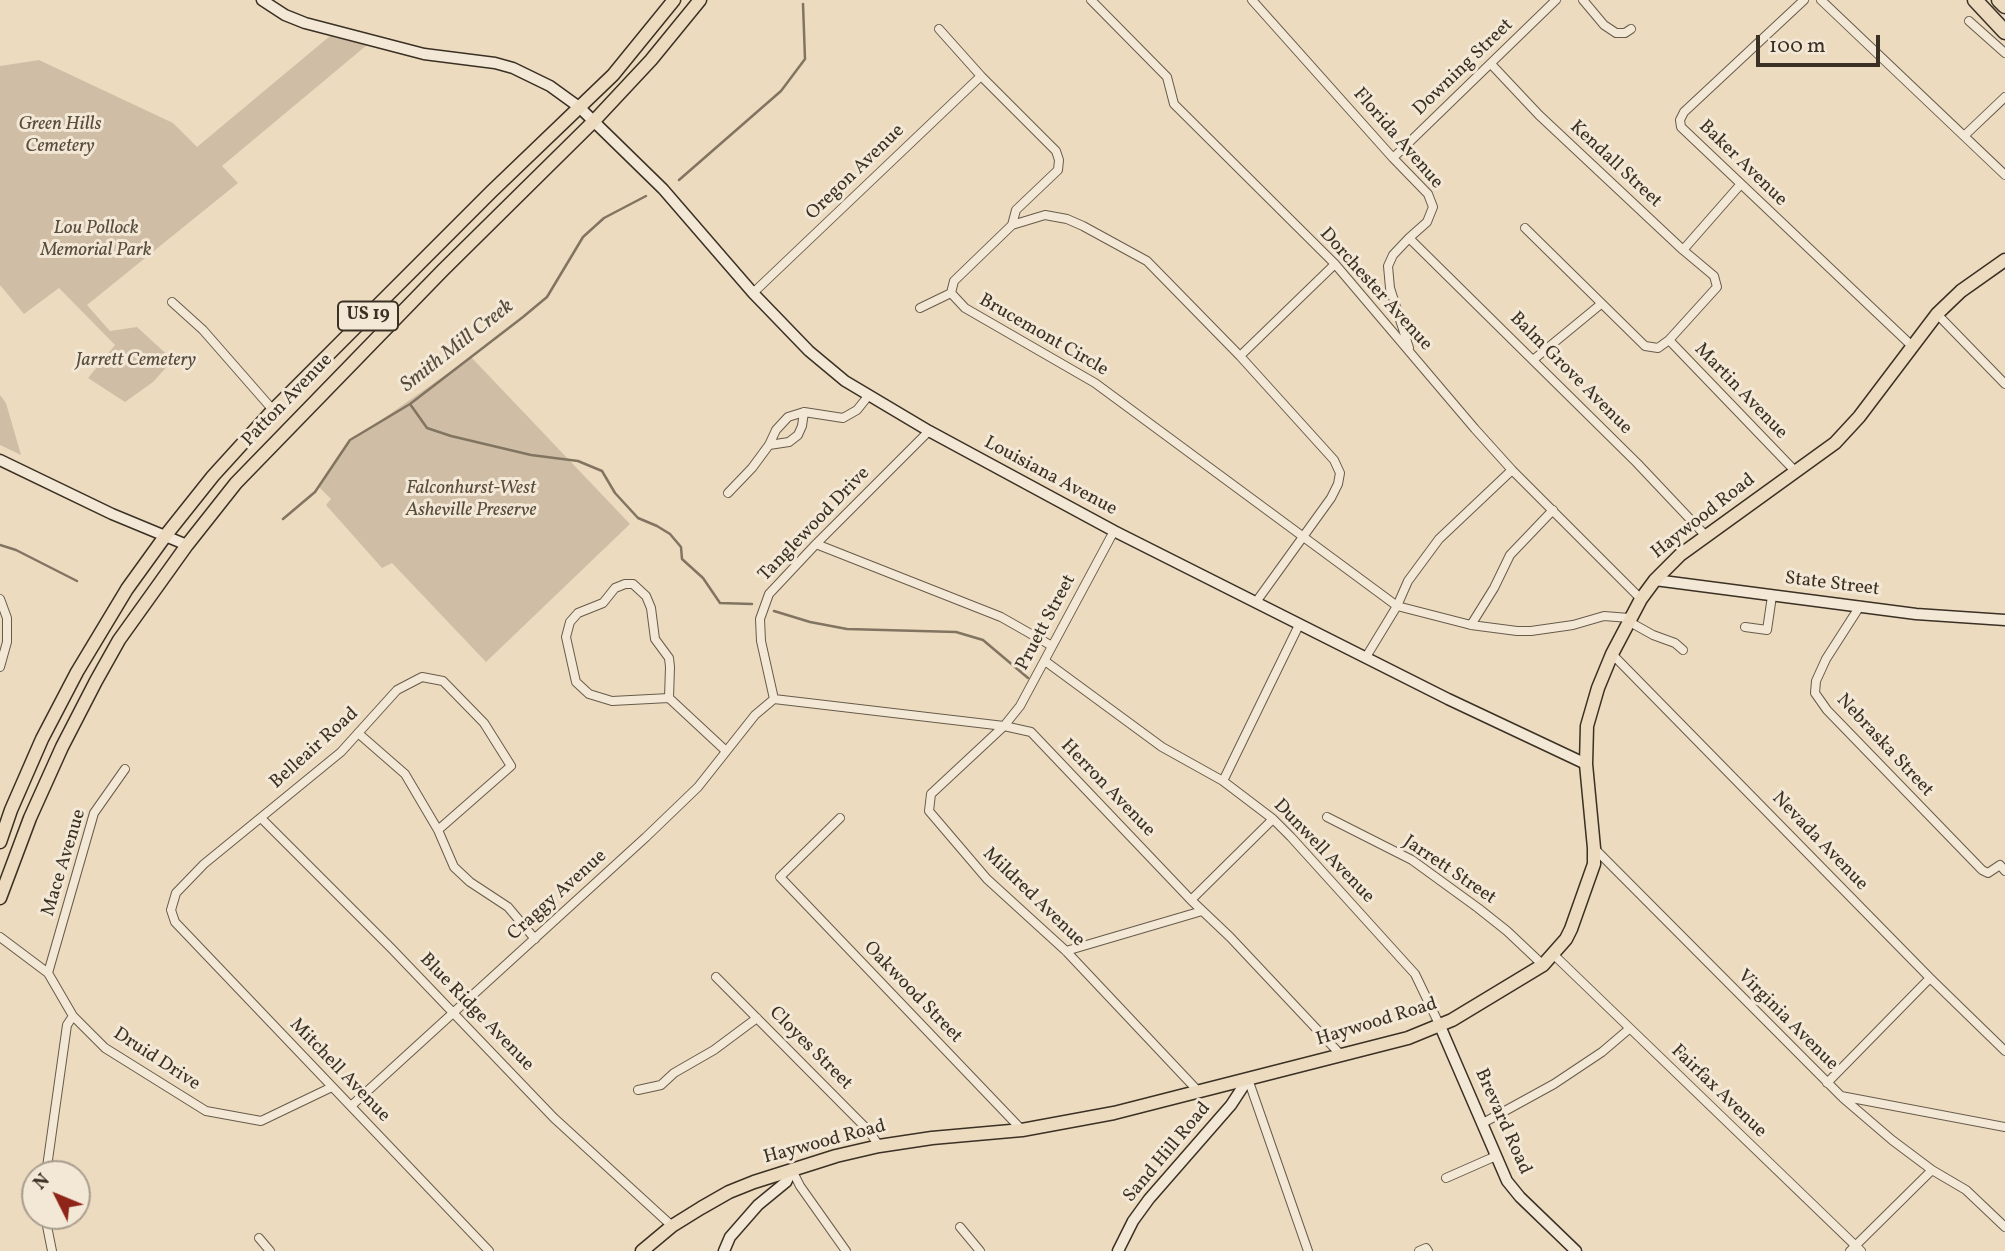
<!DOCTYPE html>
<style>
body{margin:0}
#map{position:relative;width:2005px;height:1251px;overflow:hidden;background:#eddbc0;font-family:Vollkorn,serif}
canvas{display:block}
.north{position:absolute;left:21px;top:1160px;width:70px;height:70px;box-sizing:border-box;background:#f3e8d6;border:2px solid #a99e8e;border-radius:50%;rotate:313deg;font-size:19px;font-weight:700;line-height:28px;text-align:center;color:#3a3023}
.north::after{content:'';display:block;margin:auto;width:24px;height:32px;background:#8f2418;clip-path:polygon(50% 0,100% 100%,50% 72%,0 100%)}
.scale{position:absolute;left:1756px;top:35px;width:124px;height:32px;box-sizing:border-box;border:4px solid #3a3023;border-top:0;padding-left:9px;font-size:21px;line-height:24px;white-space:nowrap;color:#3a3023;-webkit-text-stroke:5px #f3e8d6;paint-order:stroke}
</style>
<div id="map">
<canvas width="2005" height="1251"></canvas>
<div class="north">N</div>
<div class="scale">100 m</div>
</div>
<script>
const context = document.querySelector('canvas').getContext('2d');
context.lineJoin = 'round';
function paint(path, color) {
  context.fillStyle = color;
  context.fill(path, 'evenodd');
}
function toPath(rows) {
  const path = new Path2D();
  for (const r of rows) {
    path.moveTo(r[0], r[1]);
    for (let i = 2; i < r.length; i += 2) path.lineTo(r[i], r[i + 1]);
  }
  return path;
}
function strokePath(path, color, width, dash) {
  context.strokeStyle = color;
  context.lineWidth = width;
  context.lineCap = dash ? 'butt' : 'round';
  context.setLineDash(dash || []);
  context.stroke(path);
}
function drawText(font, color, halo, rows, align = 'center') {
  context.font = font + ' Vollkorn,serif';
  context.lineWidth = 6;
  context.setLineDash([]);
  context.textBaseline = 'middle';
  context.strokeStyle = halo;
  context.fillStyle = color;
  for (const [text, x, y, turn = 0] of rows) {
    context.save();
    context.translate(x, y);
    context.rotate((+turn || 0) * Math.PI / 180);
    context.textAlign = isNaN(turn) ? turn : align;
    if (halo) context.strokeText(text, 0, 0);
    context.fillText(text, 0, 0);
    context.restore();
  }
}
paint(toPath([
 [330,36,367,45,222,166,238,183,87,305,110,331,137,327,173,360,153,382,125,402,88,378,115,345,59,288,24,314,0,285,0,66,39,60,173,123,197,147],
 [471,357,630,524,486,662,392,563,382,568,326,505,331,499,319,487,347,444],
 [0,395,6,403,21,455,0,445]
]), '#cfbea5');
strokePath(toPath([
 [679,180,781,91,805,59,803,4],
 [410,404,427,428,451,436,531,455,578,461,602,471,615,493,638,518,657,526,670,534,681,547,682,559,703,578,720,603,752,604],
 [283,519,315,492,350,440,410,404,523,317,547,297,583,237,604,218,646,196],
 [0,545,16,550,77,581],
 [774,611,810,622,847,629,956,632,983,640,1028,678]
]), '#817461', 2.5);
const street = toPath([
 [1091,0,1167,77,1174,104,1335,264,1475,429,1512,470,1641,599],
 [1252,0,1393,158,1428,194,1433,207,1427,222,1409,238,1393,255,1388,266,1390,288,1409,348],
 [1583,0,1604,25,1616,33,1625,33,1631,29],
 [1804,0,1684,112,1680,120,1681,127,1912,346],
 [1821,0,2005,175],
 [1969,21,2005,53],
 [939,29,981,76,1056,151,1059,160,1058,170,1016,210,1012,225],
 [1491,64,1539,115,1683,250,1714,276,1717,287,1669,340,1658,348,1645,346,1525,228],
 [1964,136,2005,97],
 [1393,158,1556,0],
 [1409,238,1637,463,1706,536],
 [1683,250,1740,185],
 [753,293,981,76],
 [951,293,965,308,1095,383,1397,606,1471,625,1517,631,1531,631,1573,625,1604,616,1629,618],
 [951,293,954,281,1012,225,1045,215,1067,219,1083,226,1147,261,1240,356,1334,460,1340,473,1338,484,1331,498,1256,602],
 [172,302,203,330,273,410],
 [920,308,951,293],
 [1937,314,2005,384],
 [1669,340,1796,472],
 [1240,356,1335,264],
 [1533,360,1601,304],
 [769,445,789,442,798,435,802,426,804,412],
 [728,493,752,468,769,445,776,430,788,417,804,412,843,418,857,410,869,395],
 [1114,531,1020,706,1004,726,931,794,929,811,987,879,1066,951,1198,1091],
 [816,544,1001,617,1052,646],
 [0,599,7,618,7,642,0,667],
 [1860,606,1826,659,1816,681,1815,693,1827,710,1982,870,1988,873,2000,865,2005,871],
 [1628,621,1653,635,1675,643,1683,650],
 [1471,625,1494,588,1510,555,1553,510],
 [1745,627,1767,630,1772,596],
 [1612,654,1930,978,2005,1051],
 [1366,657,1397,606,1408,581,1439,539,1512,470],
 [1045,661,1162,747,1223,781,1273,819,1291,837,1415,974,1440,1026],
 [669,698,612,701,589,694,576,682,566,637,570,622,578,613,603,603,615,588,625,584,633,584,646,596,651,608,655,639,669,658,670,667,669,698,726,751],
 [774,699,1004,726,1031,732,1191,900,1230,937,1341,1055],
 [774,699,761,641,760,619,769,594,816,544,929,431],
 [358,733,405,774,438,830,454,867,470,882,508,907,535,939],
 [1223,781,1299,625],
 [1327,817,1412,860,1478,908,1507,931,1543,965],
 [261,818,391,948,554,1118,672,1226],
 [840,818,780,877,1022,1130],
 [438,830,511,766,484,723,443,681,422,677,397,690,341,752,204,864,176,893,171,910,175,922,489,1251],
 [1594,848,1841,1096,2005,1127],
 [1191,900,1273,819],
 [0,937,48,973,73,1016,105,1048,206,1111,261,1121,332,1087],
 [1066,951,1202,911],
 [1554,955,1861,1251],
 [48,973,94,813,125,769],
 [716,977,869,1131,879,1146],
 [1248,1079,1308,1251],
 [1827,1083,1930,978],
 [638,1090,661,1085,674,1073,714,1050,757,1018],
 [1843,1098,1892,1140,1932,1170,1966,1190,2005,1227],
 [351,1106,646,837,698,787,755,715,774,699],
 [1483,1123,1554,1084,1602,1052,1629,1029],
 [792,1170,800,1186,846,1251],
 [46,1174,67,1025,73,1016],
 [1446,1178,1496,1156],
 [45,1216,52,1251],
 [960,1227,980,1251],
 [259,1238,270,1251],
 [1419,1251,1426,1248,1428,1251],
 [1850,1251,1932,1170]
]);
const secondary = toPath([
 [262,0,285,15,305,23,424,54,495,63,513,68,550,86,579,107,663,189,753,293,809,351,845,381,929,431,1114,531,1448,699,1586,764],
 [0,460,112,514,187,545],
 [1655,580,1916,614,2005,620],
 [1440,1026,1507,1181,1520,1197,1576,1251],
 [724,1251,730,1237,758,1205,786,1182,792,1170],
 [1118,1251,1133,1221,1149,1199,1231,1105,1248,1079]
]);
const primary = toPath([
 [0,842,11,810,42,739,77,672,127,589,166,535,213,476,273,410,491,192,613,75,674,0],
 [0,898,30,818,62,747,96,681,119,640,187,545,236,483,443,270,594,121,651,60,700,0],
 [642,1251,672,1226,701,1208,729,1192,754,1182,836,1156,879,1146,932,1138,1022,1130,1114,1113,1408,1038,1452,1020,1543,965,1566,939,1571,929,1594,864,1594,848,1586,764,1587,726,1598,688,1612,654,1641,599,1655,580,1680,555,1835,443,1859,417,1937,314,1961,291,2005,260]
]);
const highway = toPath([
 [1975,0,2005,32],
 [1999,0,2005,6]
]);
strokePath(street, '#675b4a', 10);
strokePath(secondary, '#3a3023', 13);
strokePath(primary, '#3a3023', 15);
strokePath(highway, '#3a3023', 17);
strokePath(street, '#f3e8d6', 8);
strokePath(secondary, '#f3e8d6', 10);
strokePath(primary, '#eddbc0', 12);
strokePath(highway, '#eddbc0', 14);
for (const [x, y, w] of [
 [368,316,60]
]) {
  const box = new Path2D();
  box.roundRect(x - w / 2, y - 14.5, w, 29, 5);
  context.fillStyle = '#f3e8d6';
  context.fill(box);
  strokePath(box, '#3a3023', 2);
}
drawText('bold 18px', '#3a3023', null, [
 ["US 19",368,316]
]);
drawText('19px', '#3a3023', '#f3e8d6', [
 ["Downing Street",1464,68,-44],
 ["Florida Avenue",1397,139,49],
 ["Baker Avenue",1742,164,44],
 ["Kendall Street",1615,165,43],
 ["Oregon Avenue",856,173,-44],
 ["Dorchester Avenue",1375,290,48],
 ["Brucemont Circle",1043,336,30],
 ["Balm Grove Avenue",1570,374,45],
 ["Martin Avenue",1740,392,46],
 ["Patton Avenue",288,401,-46],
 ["Louisiana Avenue",1050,477,28],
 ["Haywood Road",1704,517,-38],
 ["Tanglewood Drive",815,525,-46],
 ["State Street",1832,585,7],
 ["Pruett Street",1047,623,-62],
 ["Nebraska Street",1884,746,47],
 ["Belleair Road",315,749,-42],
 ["Herron Avenue",1107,789,46],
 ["Nevada Avenue",1819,842,46],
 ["Dunwell Avenue",1323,852,46],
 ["Mace Avenue",65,863,-73],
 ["Jarrett Street",1449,871,34],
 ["Craggy Avenue",558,896,-42],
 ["Mildred Avenue",1033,898,44],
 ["Oakwood Street",912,993,46],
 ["Blue Ridge Avenue",476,1013,46],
 ["Virginia Avenue",1787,1021,45],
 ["Haywood Road",1377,1023,-17],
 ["Cloyes Street",810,1049,45],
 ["Druid Drive",156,1060,33],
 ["Mitchell Avenue",339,1071,46],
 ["Fairfax Avenue",1718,1092,44],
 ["Brevard Road",1502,1122,66],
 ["Haywood Road",825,1143,-15],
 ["Sand Hill Road",1168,1153,-50]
]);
drawText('italic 19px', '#584c3d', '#f3e8d6', [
 ["Green Hills",60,126],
 ["Cemetery",60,148],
 ["Lou Pollock",96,230],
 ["Memorial Park",96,252],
 ["Jarrett Cemetery",136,362],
 ["Falconhurst-West",471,490],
 ["Asheville Preserve",471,512]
]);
drawText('italic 21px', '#584c3d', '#f3e8d6', [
 ["Smith Mill Creek",458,347,-38]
]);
</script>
